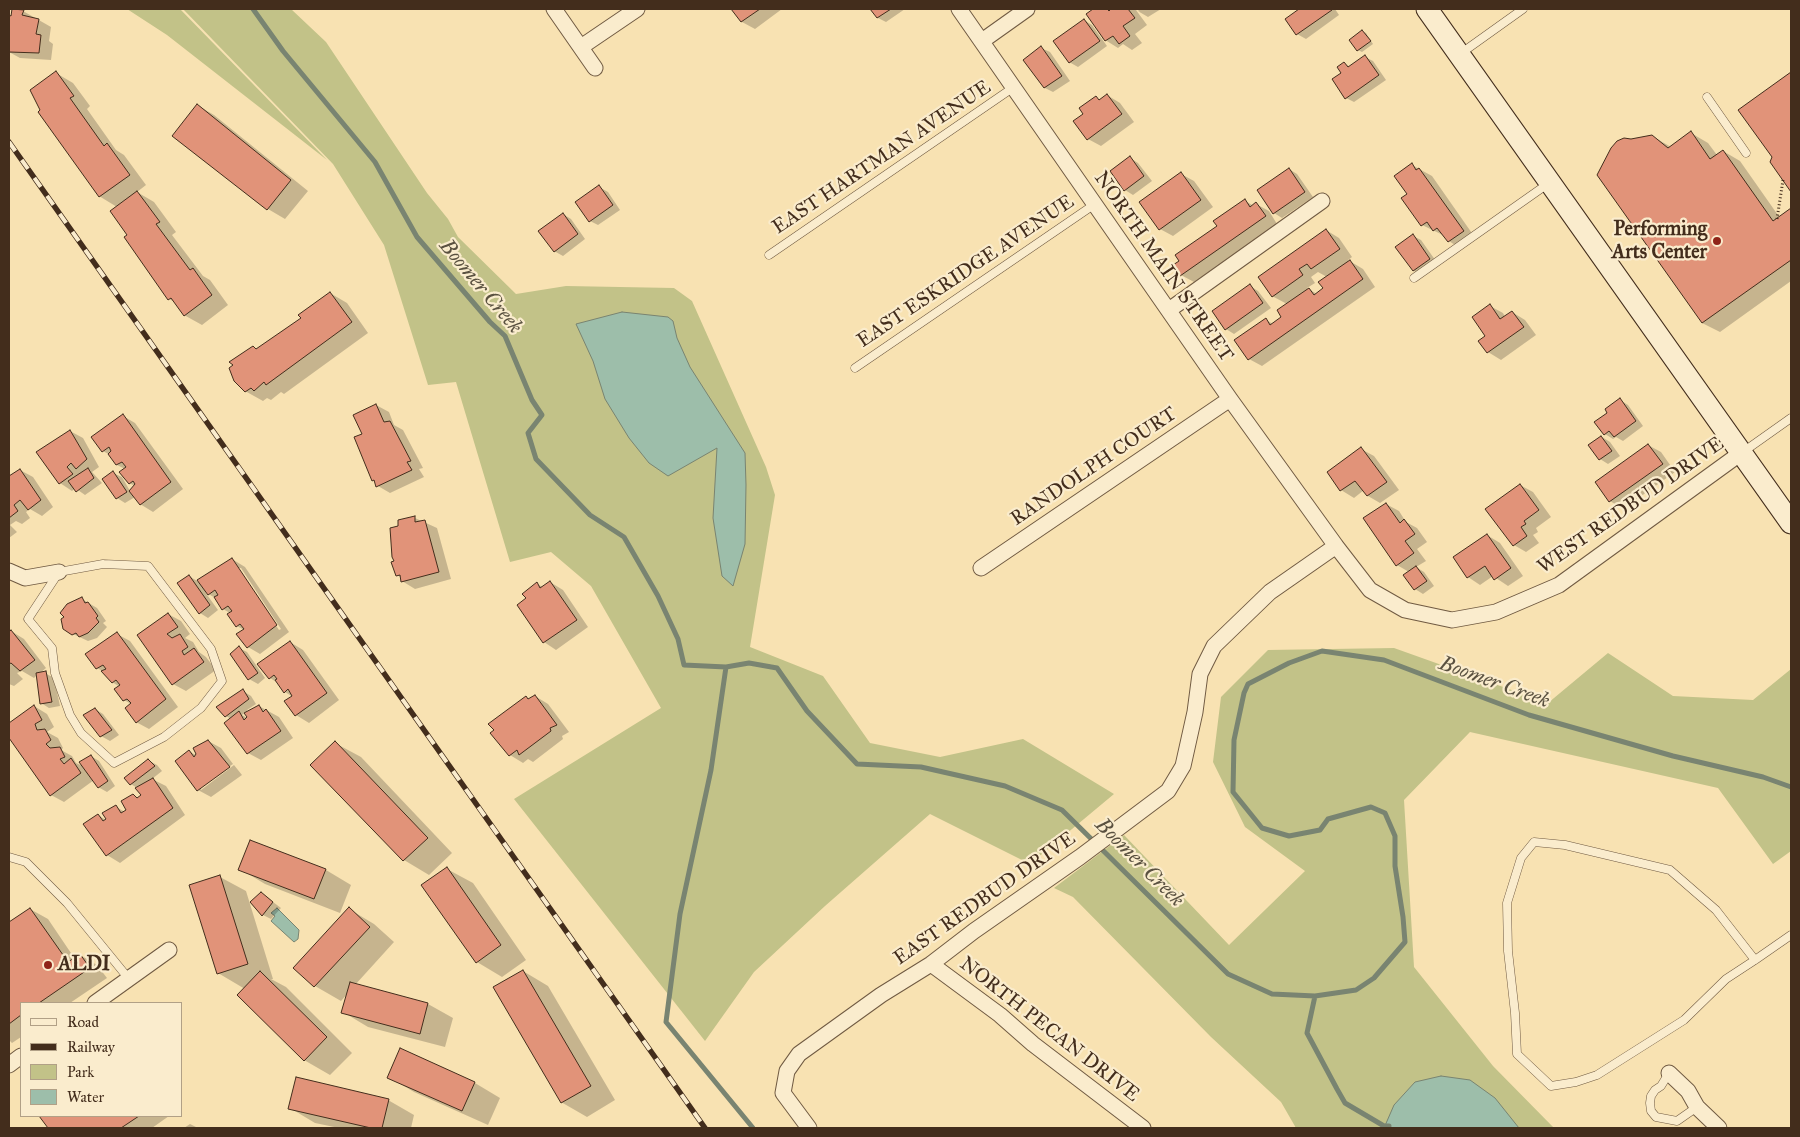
<!DOCTYPE html>
<style>
body{margin:0}
#map{position:relative;width:1800px;height:1137px;overflow:hidden;background:#f8e2b2;font-family:"IM FELL Great Primer",serif}
canvas{display:block}
.frame{position:absolute;inset:0;border:10px solid #432d1c;pointer-events:none}
.legend{position:absolute;left:20px;top:1002px;width:162px;height:115px;box-sizing:border-box;background:#faeccd;border:1px solid #b1a086;margin:0;padding:6px 9px;list-style:none;font-size:15px;color:#432d1c}
.legend li{display:flex;align-items:center;gap:10px;height:25px}
.legend b{width:25px;border:1px solid #b1a086}
</style>
<div id="map">
<canvas width="1800" height="1137"></canvas>
<div class="frame"></div>
<ul class="legend">
<li><b style="height:6px;background:#faeccd"></b>Road</li>
<li><b style="height:6px;background:#432d1c"></b>Railway</li>
<li><b style="height:14px;background:#c2c288"></b>Park</li>
<li><b style="height:14px;background:#9dbeaa"></b>Water</li>
</ul>
</div>
<script>
const context = document.querySelector('canvas').getContext('2d');
context.lineJoin = 'round';
function paint(path, color) {
  context.fillStyle = color;
  context.fill(path, 'evenodd');
}
function toPath(rows) {
  const path = new Path2D();
  for (const r of rows) {
    path.moveTo(r[0], r[1]);
    for (let i = 2; i < r.length; i += 2) path.lineTo(r[i], r[i + 1]);
  }
  return path;
}
function strokePath(path, color, width, dash) {
  context.strokeStyle = color;
  context.lineWidth = width;
  context.lineCap = dash ? 'butt' : 'round';
  context.setLineDash(dash || []);
  context.stroke(path);
}
function drawText(font, color, halo, rows, align = 'center') {
  context.font = font + ' "IM FELL Great Primer",serif';
  context.lineWidth = 4.5;
  context.setLineDash([]);
  context.textBaseline = 'middle';
  context.strokeStyle = halo;
  context.fillStyle = color;
  for (const [text, x, y, turn = 0] of rows) {
    context.save();
    context.translate(x, y);
    context.rotate((+turn || 0) * Math.PI / 180);
    context.textAlign = isNaN(turn) ? turn : align;
    if (halo) context.strokeText(text, 0, 0);
    context.fillText(text, 0, 0);
    context.restore();
  }
}
paint(toPath([
 [127,9,180,9,327,160,167,35],
 [183,9,291,9,326,42,427,193,448,219,458,237,516,294,566,286,674,288,692,301,766,467,775,495,750,647,823,676,870,743,940,757,1023,739,1114,794,1030,864,930,814,825,906,754,972,705,1041,514,799,661,708,591,586,551,552,510,562,456,382,428,385,384,245,333,164],
 [1394,648,1548,703,1608,653,1673,696,1753,700,1791,669,1791,851,1773,864,1718,788,1470,732,1404,800,1414,967,1493,1066,1554,1128,1296,1128,1281,1102,1211,1037,1073,897,1054,888,1124,835,1229,945,1305,871,1245,827,1213,762,1221,697,1268,650]
]), '#c2c288');
const water = toPath([
 [622,312,668,317,673,321,677,338,690,367,745,453,746,485,745,544,733,586,722,576,713,518,717,448,668,476,649,463,629,438,605,399,593,361,576,324,622,312],
 [277,908,299,930,298,939,294,942,271,921,275,916,271,913,277,908],
 [1441,1076,1470,1080,1495,1098,1519,1128,1384,1128,1394,1105,1415,1082,1441,1076]
]);
paint(water, '#9dbeaa');
strokePath(water, '#798471', 1);
paint(toPath([
 [733,9,782,9,755,29,742,22],
 [872,9,905,9,886,22,878,18],
 [1095,9,1134,9,1140,12,1137,9,1161,9,1148,17,1136,10,1147,25,1135,34,1142,43,1132,50,1123,44,1118,48,1102,38,1103,37,1087,14],
 [1301,9,1335,9,1339,15,1306,39,1297,34,1287,19],
 [23,11,51,27,49,41,53,44,51,60,20,58,9,52,9,16,12,17],
 [1084,20,1092,25,1107,46,1078,67,1069,62],
 [1362,31,1366,33,1373,44,1362,52,1358,50],
 [1041,48,1050,52,1070,81,1053,92,1045,88,1025,60],
 [1365,57,1373,61,1386,80,1354,102,1346,98,1343,73,1344,63,1350,67],
 [56,73,73,83,90,106,87,109,116,150,124,155,146,185,137,192,154,202,176,232,172,235,203,276,210,280,228,305,202,325,184,315,177,303,169,299,129,236,117,207,99,196],
 [1791,73,1791,190,1771,162,1774,157,1740,111],
 [1107,95,1120,103,1134,122,1101,146,1088,139,1085,114,1096,98,1100,100],
 [197,105,214,115,308,191,285,219,268,209],
 [1691,133,1708,143,1717,155,1723,151,1740,161,1780,218,1791,210,1791,281,1720,332,1702,323,1631,141,1652,136,1671,147],
 [1130,158,1138,163,1152,181,1133,195,1125,190],
 [1412,165,1432,176,1476,239,1461,249,1449,241,1445,236,1422,225,1408,195],
 [1289,169,1297,174,1313,197,1282,218,1274,213],
 [1181,174,1194,181,1213,207,1173,236,1160,229],
 [599,187,608,192,620,210,598,225,590,221],
 [1245,201,1254,206,1256,204,1269,211,1277,224,1194,282,1181,275,1218,226],
 [563,214,571,219,585,239,563,256,554,251],
 [1326,230,1339,238,1352,257,1348,260,1363,269,1375,287,1262,366,1249,359,1266,320,1273,324,1283,317,1287,304,1272,296],
 [1318,272,1327,277,1325,289,1317,294,1307,288,1315,283,1311,277],
 [1413,236,1421,240,1438,264,1422,275,1414,271,1397,247],
 [1250,286,1258,291,1271,308,1234,334,1226,329],
 [330,293,347,303,368,333,284,394,281,392,271,400,267,398,263,401,245,391,253,347,257,349,303,318],
 [1490,306,1503,313,1505,317,1512,312,1525,320,1536,335,1501,360,1488,352,1480,341,1486,336],
 [1620,400,1628,405,1643,426,1623,441,1616,437,1613,439,1605,434,1609,413],
 [376,405,389,412,394,425,403,430,423,468,419,469,424,477,390,493,378,486,376,482,373,480,363,435],
 [123,416,135,423,183,489,153,512,140,504,135,497,125,503,117,498,113,473,122,477,130,491,135,486,129,483,125,469,117,465,110,455,103,451],
 [70,431,83,438,99,467,92,472,102,483,85,495,75,488,72,491,60,483],
 [1602,437,1610,442,1620,456,1608,464,1600,459],
 [1648,445,1661,452,1675,472,1623,509,1610,501,1596,483],
 [1361,449,1374,456,1399,490,1380,503,1368,496,1364,490,1354,498,1341,490,1328,473],
 [20,470,33,477,53,507,42,516,30,509,26,512,30,518,22,524,16,521,10,525,17,532,9,538,9,477],
 [1520,485,1533,492,1551,517,1536,528,1538,532,1533,535,1539,543,1526,552,1514,545],
 [1386,504,1399,511,1406,522,1417,528,1427,542,1417,549,1426,561,1416,567,1424,572,1434,586,1423,594,1415,589,1409,572,1397,565],
 [415,518,437,528,451,579,415,589,402,581,402,578,397,575,396,562,399,521],
 [1487,535,1500,543,1523,576,1508,586,1493,576,1480,585,1468,577],
 [232,559,245,567,289,632,260,654,248,647,244,630,237,626,230,613,223,609,217,599,205,592,218,610,208,618,200,613,189,576,202,584],
 [238,568,241,568,281,629,279,630],
 [550,582,563,590,588,627,556,650,544,642,528,598,537,584,543,587],
 [82,599,97,608,106,621,103,623,107,627,97,638,88,641,73,634,66,617],
 [168,614,181,621,190,634,185,638,193,642,199,652,206,657,216,670,186,691,173,684,138,635],
 [11,631,24,639,46,668,39,674,45,673,54,678,60,706,49,708,41,703,38,674,34,678,22,671,17,673,23,679,14,686,9,684,9,633],
 [117,634,130,641,178,707,149,729,136,722,131,704,124,700,120,687,112,682,104,672,97,668],
 [290,642,303,650,339,700,309,723,296,715,293,697,285,692,278,683,270,678],
 [239,648,247,652,265,678,258,684,249,679],
 [243,691,251,696,256,704,247,710,248,712,259,706,279,717,293,738,261,760,248,753,231,719,226,716],
 [245,712,251,720,242,715],
 [535,696,548,704,569,732,562,736,563,739,533,762,528,759,523,763,510,755,526,697,530,700],
 [34,706,47,714,54,727,47,732,58,738,63,748,61,750,72,756,76,763,85,767,91,756,99,761,115,786,107,792,98,787,94,780,64,802,51,795,9,736,9,724],
 [95,709,103,714,119,735,110,741,101,736],
 [208,741,221,748,233,764,201,786,201,790,234,765,242,775,211,797,198,790,189,751,199,757],
 [335,743,361,757,452,853,429,875,404,860,312,765],
 [148,760,157,765,162,771,152,779,166,786,185,815,120,863,107,855,84,824,98,815,109,822,116,807,125,812,128,810,133,795,139,798,142,796,137,788,131,784,126,778],
 [251,841,326,870,351,885,340,913,265,884,240,869],
 [447,869,473,883,526,960,502,977,477,962],
 [220,877,246,891,273,979,271,979,286,987,352,1053,330,1075,304,1060,245,989,218,973],
 [261,893,281,908,271,919,263,915,252,902],
 [30,909,48,919,75,959,80,955,97,965,107,978,70,1003,21,1003,21,1037,12,1043,9,1040,9,924],
 [349,909,374,924,394,942,355,985,428,1004,453,1018,445,1047,368,1027,343,1012,348,993,341,1001,315,986,295,968],
 [523,971,548,986,615,1100,587,1117,561,1102],
 [401,1050,475,1083,500,1098,488,1125,414,1092,389,1077],
 [388,1100,414,1115,411,1128,339,1128,315,1123,290,1108],
 [40,1116,169,1116,152,1128,49,1128],
 [190,1124,198,1128,184,1128]
]), '#0003');
strokePath(toPath([
 [253,9,283,51,375,162,417,237,490,322,505,336,532,400,542,415,528,433,536,459,590,515,624,537,658,596,678,639,684,665,726,667,749,663,777,668,807,711,857,764,921,767,1005,786,1062,810,1228,974,1272,994,1315,996,1356,990,1374,978,1405,942,1403,917,1395,866,1395,836,1385,813,1371,807,1328,819,1320,830,1289,836,1262,828,1233,792,1234,740,1244,693,1248,684,1289,663,1322,651,1384,660,1529,715,1673,756,1763,777,1791,787],
 [726,667,711,770,680,914,666,1022,753,1128],
 [1315,996,1307,1033,1337,1089,1345,1103,1384,1126,1389,1126]
]), '#798471', 5);
const building = toPath([
 [12,9,24,10,22,15,39,19,36,34,41,35,39,53,9,52,9,15,11,16,12,9],
 [731,9,760,9,741,22,731,9],
 [870,9,891,9,877,18,870,9],
 [1093,9,1107,9,1109,11,1111,9,1128,9,1135,18,1123,26,1130,36,1119,44,1113,36,1105,41,1086,14,1093,9],
 [1299,9,1331,9,1332,10,1296,35,1285,19,1299,9],
 [1084,19,1100,41,1069,63,1053,41,1084,19],
 [1362,30,1371,41,1357,51,1349,40,1362,30],
 [1041,46,1062,76,1044,88,1023,60,1041,46],
 [1365,55,1379,75,1345,99,1332,79,1341,73,1337,67,1344,62,1348,67,1365,55],
 [56,71,74,96,70,98,104,146,107,143,130,175,99,197,38,112,40,110,30,90,56,71],
 [1791,72,1791,192,1770,162,1772,157,1738,110,1791,72],
 [1107,94,1122,114,1087,140,1073,121,1083,114,1079,108,1096,96,1099,100,1107,94],
 [197,104,291,180,267,210,172,136,197,104],
 [1691,131,1710,159,1723,150,1773,221,1791,208,1791,260,1702,323,1597,175,1611,148,1617,141,1624,138,1631,139,1652,135,1668,148,1691,131],
 [1130,156,1144,176,1124,191,1110,171,1130,156],
 [1412,163,1416,170,1419,168,1464,231,1448,242,1437,228,1433,231,1427,222,1421,226,1401,198,1407,194,1394,176,1412,163],
 [1289,168,1305,192,1273,214,1257,190,1289,168],
 [1181,172,1201,200,1159,230,1139,202,1181,172],
 [599,185,613,205,589,222,575,202,599,185],
 [137,191,160,222,156,224,190,270,193,268,212,295,184,316,171,298,168,300,124,237,127,235,110,211,137,191],
 [1245,199,1250,207,1256,202,1266,216,1180,276,1173,265,1179,261,1175,255,1217,226,1213,221,1245,199],
 [563,213,578,234,554,252,538,231,563,213],
 [1326,229,1340,249,1311,269,1307,264,1299,269,1303,275,1272,297,1258,277,1326,229],
 [1413,234,1430,259,1413,271,1395,247,1413,234],
 [1350,260,1363,279,1248,360,1234,340,1266,318,1270,325,1281,317,1277,310,1309,288,1314,295,1323,288,1318,282,1350,260],
 [1250,284,1263,303,1225,330,1212,311,1250,284],
 [330,292,352,322,266,385,264,382,254,391,251,388,245,392,234,381,229,368,233,365,229,362,253,346,256,349,301,318,298,315,330,292],
 [1490,304,1500,319,1512,311,1524,327,1487,353,1478,341,1485,336,1472,317,1490,304],
 [1620,398,1636,421,1614,437,1609,431,1604,435,1594,422,1607,413,1605,409,1620,398],
 [376,404,384,422,390,421,411,461,407,462,412,470,376,487,374,480,372,481,354,437,362,434,353,415,376,404],
 [123,414,171,482,140,505,129,491,135,484,133,481,129,484,119,472,126,467,122,462,116,465,108,454,111,451,109,447,102,452,91,437,123,414],
 [70,430,87,459,76,469,71,463,67,467,73,474,59,484,36,452,70,430],
 [1601,436,1612,451,1599,460,1588,445,1601,436],
 [1648,444,1663,464,1609,502,1595,482,1648,444],
 [1361,447,1387,482,1367,496,1355,481,1340,491,1327,472,1361,447],
 [88,468,94,478,76,492,68,481,88,468],
 [20,469,41,500,28,510,20,500,14,505,18,511,9,518,9,476,20,469],
 [113,471,127,492,116,499,102,479,113,471],
 [1520,484,1539,510,1524,521,1526,524,1521,527,1527,536,1513,546,1485,509,1520,484],
 [1386,503,1400,523,1404,519,1415,534,1405,541,1414,553,1396,566,1363,518,1386,503],
 [415,516,415,522,425,520,439,572,401,582,400,575,396,576,391,562,394,561,392,557,390,528,398,526,398,520,415,516],
 [1487,534,1511,568,1494,580,1485,566,1467,578,1453,557,1487,534],
 [232,558,277,625,247,648,236,634,244,629,240,624,236,627,227,614,232,611,228,606,222,610,214,597,218,595,215,590,208,595,197,580,232,558],
 [1416,566,1427,581,1414,590,1403,575,1416,566],
 [189,575,210,605,199,614,177,583,189,575],
 [550,581,577,620,543,643,517,605,526,598,522,594,537,582,540,588,550,581],
 [82,597,85,603,88,602,98,616,96,618,99,622,88,633,79,637,76,633,72,635,63,629,61,619,64,617,60,613,67,604,82,597],
 [168,613,178,627,167,634,172,638,180,634,188,647,182,651,184,655,194,648,204,662,172,685,137,635,168,613],
 [11,630,35,660,20,671,11,663,9,664,9,632,11,630],
 [117,632,166,699,136,723,125,708,131,703,127,699,123,701,114,689,120,685,116,680,112,683,101,671,106,669,103,665,96,669,85,654,117,632],
 [290,641,327,693,295,716,284,701,292,696,288,689,284,693,275,680,277,679,274,675,269,679,257,664,290,641],
 [239,646,258,673,248,680,230,654,239,646],
 [46,671,52,702,40,704,36,673,46,671],
 [243,689,249,699,225,717,216,707,243,689],
 [535,695,557,725,550,728,551,731,519,755,517,750,509,756,490,733,494,730,488,724,526,696,528,699,535,695],
 [34,705,42,720,35,724,37,730,45,729,51,740,46,744,50,748,60,747,65,757,60,759,64,764,71,758,81,773,50,796,9,738,9,723,34,705],
 [259,705,263,712,266,709,281,731,247,754,224,723,239,711,244,720,247,717,244,713,259,705],
 [95,708,112,730,100,737,83,715,95,708],
 [208,740,230,767,197,791,175,761,189,750,194,757,196,754,193,748,208,740],
 [335,741,428,838,403,861,310,765,335,741],
 [91,755,108,781,98,788,79,762,91,755],
 [148,759,155,766,130,785,124,778,148,759],
 [153,778,173,808,106,856,83,824,98,814,103,821,106,819,102,813,116,805,121,813,126,810,121,801,133,794,137,798,141,795,135,788,153,778],
 [250,840,326,869,314,899,238,870,250,840],
 [447,867,501,945,476,963,421,885,447,867],
 [220,875,248,964,217,974,189,885,220,875],
 [261,892,273,902,262,916,250,902,261,892],
 [349,907,370,927,314,987,293,968,349,907],
 [30,908,68,962,80,954,90,968,39,1003,21,1003,21,1015,9,1024,9,922,30,908],
 [523,970,591,1086,561,1103,493,987,523,970],
 [260,971,327,1037,304,1061,237,995,260,971],
 [350,982,428,1003,420,1034,341,1013,350,982],
 [400,1048,475,1082,462,1111,387,1078,400,1048],
 [296,1077,389,1099,382,1128,371,1128,288,1109,296,1077],
 [39,1116,139,1116,121,1128,48,1128,39,1116]
]);
paint(building, '#e19379');
strokePath(building, '#432d1c', 1);
const lane = toPath([
 [1460,54,1523,9],
 [1707,97,1746,153],
 [769,255,1014,87],
 [1414,278,1549,183],
 [855,368,1095,204],
 [1743,452,1791,418],
 [103,564,148,566,211,649,222,681,201,708,164,737,114,763,81,733,70,715,55,673,52,648,28,619,59,572,103,564],
 [9,857,26,862,67,903,129,979],
 [1755,960,1716,910,1670,870,1565,845,1534,842,1521,858,1507,903,1508,951,1515,1013,1517,1054,1551,1086,1576,1082,1597,1075,1684,1020,1726,979,1755,960,1791,935],
 [1669,1073,1661,1086,1655,1090,1651,1096,1650,1103,1651,1111,1656,1117,1677,1121,1697,1107]
]);
const street = toPath([
 [554,9,595,68],
 [959,9,1230,399,1336,546,1370,590,1405,610,1452,620,1496,612,1559,585,1741,453],
 [982,41,1027,9],
 [581,47,637,9],
 [1169,310,1322,201],
 [981,568,1230,399],
 [9,571,25,578,59,572],
 [931,964,1000,1015,1033,1044,1143,1128],
 [95,1003,169,950],
 [9,1065,21,1056],
 [1669,1073,1688,1091,1697,1107,1719,1128],
 [809,1128,783,1093,787,1071,799,1054,881,995,931,964,974,931,1080,857,1168,791,1183,766,1195,712,1200,674,1214,646,1270,592,1336,546]
]);
const secondary = toPath([
 [1427,9,1791,523]
]);
strokePath(lane, '#705a42', 9);
strokePath(street, '#705a42', 17);
strokePath(secondary, '#432d1c', 23);
strokePath(toPath([
 [1777,219,1783,180]
]), '#432d1c', 3, [1, 2.5]);
strokePath(lane, '#faeccd', 8);
strokePath(street, '#faeccd', 15);
strokePath(secondary, '#faeccd', 21);
const rail = toPath([
 [9,142,705,1128]
]);
strokePath(rail, '#432d1c', 5.5);
strokePath(rail, '#faeccd', 4, [11]);
for (const [x, y, r, color] of [
 [1717,241,5,"#8f2418"],
 [48,965,5,"#8f2418"]
]) {
  const dot = new Path2D();
  dot.arc(x, y, r, 0, 2 * Math.PI);
  context.fillStyle = color;
  context.fill(dot);
  strokePath(dot, '#faeccd', 2);
}
drawText('20px', '#432d1c', '#faeccd', [
 ["EAST HARTMAN AVENUE",882,158,-34],
 ["NORTH MAIN STREET",1163,267,55],
 ["EAST ESKRIDGE AVENUE",966,272,-34],
 ["RANDOLPH COURT",1094,467,-34],
 ["WEST REDBUD DRIVE",1631,506,-35],
 ["EAST REDBUD DRIVE",985,899,-35],
 ["NORTH PECAN DRIVE",1049,1030,38]
]);
drawText('bold 20px', '#432d1c', '#faeccd', [
 ["Performing",1707,230],
 ["Arts Center",1707,253],
 ["ALDI",58,965,"left"]
], 'right');
drawText('italic 21px', '#5a5140', '#faeccd', [
 ["Boomer Creek",480,287,50],
 ["Boomer Creek",1494,683,20],
 ["Boomer Creek",1139,863,45]
]);
</script>
